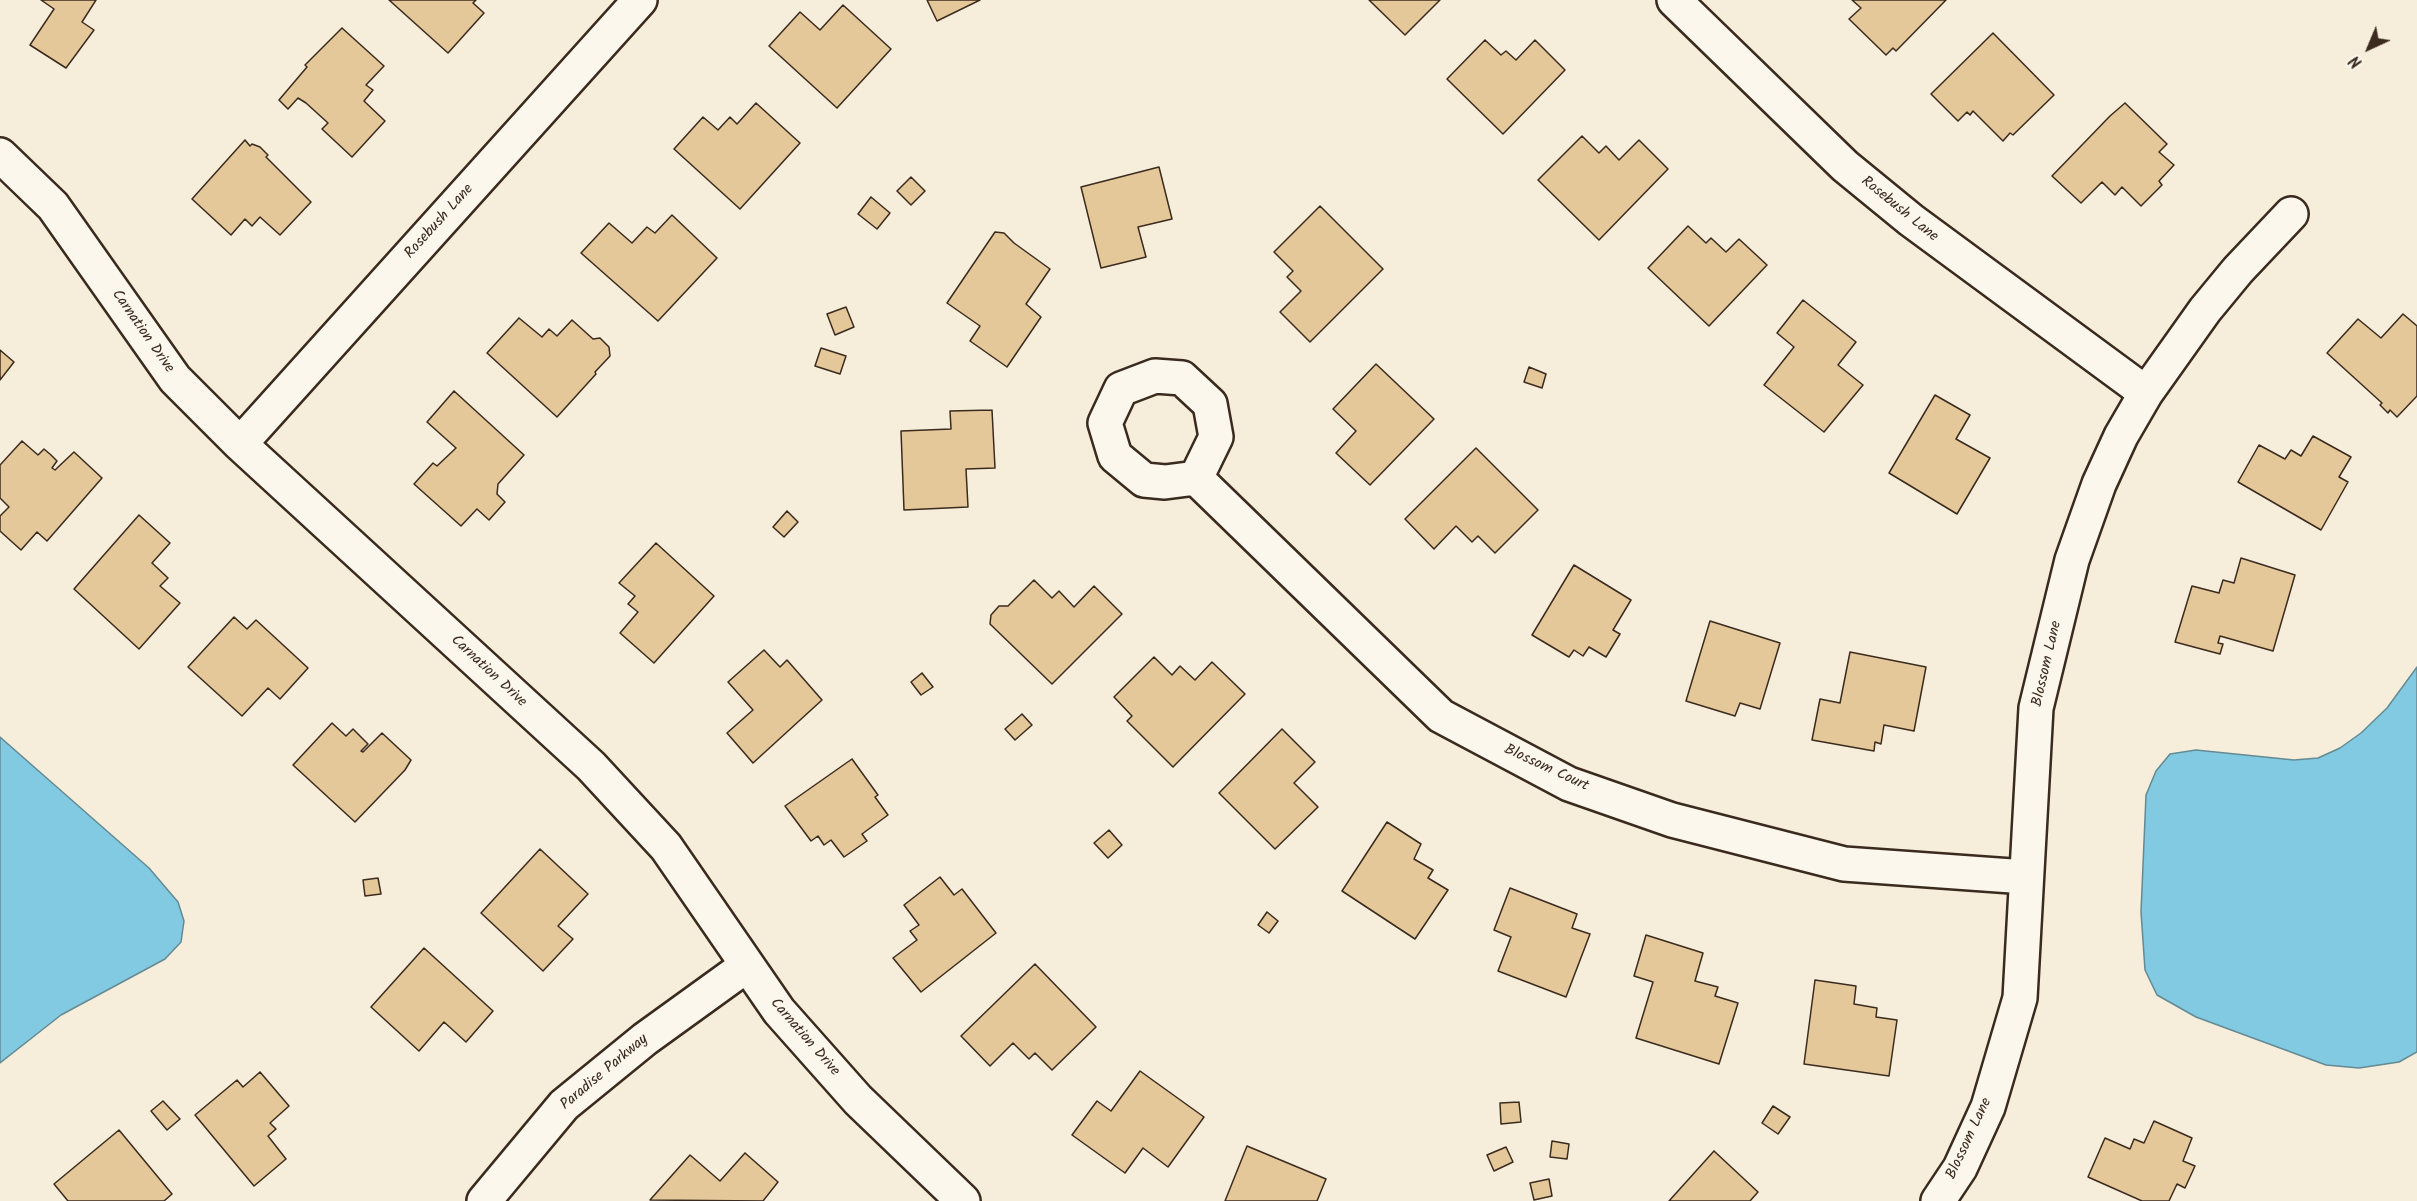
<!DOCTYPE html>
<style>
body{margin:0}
#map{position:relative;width:2417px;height:1201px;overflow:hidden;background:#f6eedb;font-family:Kalam,sans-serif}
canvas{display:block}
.north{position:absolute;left:2339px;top:18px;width:60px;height:60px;-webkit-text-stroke:4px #fbf7ec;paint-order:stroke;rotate:224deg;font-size:16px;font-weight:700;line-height:24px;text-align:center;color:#3b2a1e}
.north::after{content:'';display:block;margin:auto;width:21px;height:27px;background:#3b2a1e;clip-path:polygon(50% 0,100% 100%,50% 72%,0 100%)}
</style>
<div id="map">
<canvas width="2417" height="1201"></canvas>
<div class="north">N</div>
</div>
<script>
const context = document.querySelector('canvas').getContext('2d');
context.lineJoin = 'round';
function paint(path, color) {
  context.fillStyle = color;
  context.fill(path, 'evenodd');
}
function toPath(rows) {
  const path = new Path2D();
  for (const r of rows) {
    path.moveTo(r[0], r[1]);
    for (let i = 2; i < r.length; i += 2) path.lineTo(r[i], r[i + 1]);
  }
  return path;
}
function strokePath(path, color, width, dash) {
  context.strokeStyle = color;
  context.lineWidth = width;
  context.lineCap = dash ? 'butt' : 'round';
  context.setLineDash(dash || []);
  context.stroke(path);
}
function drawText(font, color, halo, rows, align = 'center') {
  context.font = font + ' Kalam,sans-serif';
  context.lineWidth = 4.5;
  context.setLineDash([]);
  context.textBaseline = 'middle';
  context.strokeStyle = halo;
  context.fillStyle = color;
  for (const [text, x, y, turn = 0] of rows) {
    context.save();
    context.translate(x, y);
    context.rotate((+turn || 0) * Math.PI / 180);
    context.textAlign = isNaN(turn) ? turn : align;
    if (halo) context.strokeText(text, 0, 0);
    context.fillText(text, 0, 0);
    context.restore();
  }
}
const water = toPath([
 [2417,667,2417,1052,2399,1062,2359,1068,2326,1065,2196,1017,2157,995,2145,970,2141,912,2146,795,2156,771,2170,754,2196,750,2294,760,2318,758,2340,748,2361,733,2387,708,2417,667],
 [0,737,149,868,178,902,184,921,181,942,165,959,61,1015,0,1063,0,737]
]);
paint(water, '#81cae1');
strokePath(water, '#658a93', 1.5);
const building = toPath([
 [41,0,96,0,82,22,94,30,66,68,30,45,54,9,41,0],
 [389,0,476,0,473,3,484,13,448,53,389,0],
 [927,0,980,0,937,21,927,0],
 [1369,0,1440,0,1405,35,1369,0],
 [1852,0,1946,0,1896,51,1893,48,1886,55,1849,19,1861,8,1852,0],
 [843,5,891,49,837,108,769,46,800,12,820,30,843,5],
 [342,28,384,66,366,85,373,90,364,101,385,121,352,157,322,129,328,123,306,103,298,98,288,109,279,100,307,67,305,65,342,28],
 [1993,33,2054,95,2013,135,2010,133,2003,141,1973,111,1970,115,1967,112,1958,121,1931,94,1993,33],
 [1485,40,1501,55,1506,51,1516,60,1535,40,1565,70,1503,134,1447,79,1485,40],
 [756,103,800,143,740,209,674,149,703,117,718,130,730,117,737,124,756,103],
 [2125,103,2167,144,2159,152,2174,165,2159,181,2162,185,2141,206,2122,187,2115,195,2102,182,2081,203,2052,176,2110,116,2125,103],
 [1582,136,1599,153,1606,146,1619,160,1639,140,1668,169,1599,240,1538,180,1582,136],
 [245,140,250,146,252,144,260,147,268,155,266,157,311,202,280,235,260,217,252,226,245,219,231,235,192,199,245,140],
 [1159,167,1172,219,1138,227,1146,257,1101,268,1081,187,1159,167],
 [911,177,925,191,911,205,897,191,911,177],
 [871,197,890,213,877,229,858,214,871,197],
 [1320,206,1383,269,1310,342,1280,312,1301,291,1287,277,1293,271,1274,252,1320,206],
 [672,215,717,258,658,321,581,253,609,223,632,243,647,227,655,233,672,215],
 [1688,226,1706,243,1711,238,1726,252,1739,239,1767,265,1709,326,1648,268,1688,226],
 [995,232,1004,233,1014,243,1050,269,1026,304,1041,317,1007,367,970,341,980,326,947,303,995,232],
 [1803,300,1856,342,1838,365,1863,385,1824,432,1764,385,1794,347,1777,333,1803,300],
 [846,307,854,327,835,335,827,314,846,307],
 [2403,314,2417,326,2417,396,2397,417,2390,410,2388,413,2380,405,2382,403,2327,353,2358,319,2381,338,2403,314],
 [519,318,542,337,549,329,557,336,572,320,593,339,600,338,609,347,610,356,595,372,596,374,557,417,487,353,519,318],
 [821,348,846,356,840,374,815,366,821,348],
 [0,350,14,362,0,380,0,350],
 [1376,364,1434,419,1370,485,1336,453,1356,431,1333,409,1376,364],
 [1529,367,1546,374,1542,388,1524,382,1529,367],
 [454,391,524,455,498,484,497,494,505,502,489,520,477,509,461,526,414,484,433,463,437,466,456,448,427,422,454,391],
 [1935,395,1970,415,1956,439,1990,458,1957,514,1889,473,1935,395],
 [992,410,995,468,966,469,968,507,904,510,901,431,951,429,950,411,992,410],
 [2313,436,2351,457,2339,477,2348,482,2321,530,2238,482,2259,445,2285,459,2291,450,2301,456,2313,436],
 [22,441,38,455,44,449,51,455,57,461,52,468,55,470,74,452,102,478,47,541,37,532,21,550,0,531,0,516,9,507,0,498,0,465,22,441],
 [1476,448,1538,510,1495,553,1478,536,1472,542,1456,526,1434,549,1405,519,1476,448],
 [787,511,798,522,784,537,773,527,787,511],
 [139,515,170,543,152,563,168,578,160,586,180,603,139,649,74,589,139,515],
 [656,543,714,596,654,663,620,633,638,612,628,604,635,596,619,583,656,543],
 [2241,558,2295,575,2273,651,2220,636,2218,643,2223,644,2220,654,2175,642,2192,586,2219,593,2223,580,2234,583,2241,558],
 [1574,565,1631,600,1613,630,1620,634,1606,657,1589,647,1583,656,1574,650,1569,657,1532,635,1574,565],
 [1034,580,1052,598,1059,591,1074,607,1094,586,1122,614,1052,684,990,624,991,615,999,606,1008,606,1034,580],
 [234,617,247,629,256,620,308,668,280,699,268,688,242,716,188,667,234,617],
 [1710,621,1780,643,1760,709,1740,703,1735,716,1686,701,1710,621],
 [764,650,780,667,787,660,822,700,753,763,727,733,753,710,728,682,764,650],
 [1850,652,1926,667,1914,731,1884,725,1881,744,1875,742,1874,751,1812,740,1820,699,1840,703,1850,652],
 [1154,657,1172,675,1180,666,1195,680,1212,662,1245,694,1173,767,1127,721,1132,716,1114,697,1154,657],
 [922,673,933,687,921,695,911,682,922,673],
 [1022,714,1032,725,1015,740,1005,729,1022,714],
 [332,723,346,736,353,729,368,744,361,751,363,752,382,733,411,760,405,770,355,822,293,765,332,723],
 [1282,729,1315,762,1294,783,1318,807,1275,849,1219,793,1282,729],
 [852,759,878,795,875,797,888,815,862,834,867,841,844,857,831,840,824,845,818,836,811,841,785,806,852,759],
 [1387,822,1421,844,1414,859,1433,870,1428,878,1448,890,1415,939,1342,891,1387,822],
 [1109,830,1122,845,1108,858,1094,843,1109,830],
 [540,849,588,894,558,926,573,939,543,971,481,913,540,849],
 [940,877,954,895,962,889,996,933,921,992,893,958,917,940,910,931,919,925,904,905,940,877],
 [378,878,381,894,365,896,363,880,378,878],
 [1510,888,1577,914,1572,928,1590,934,1566,997,1498,971,1511,937,1494,930,1510,888],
 [1267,912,1278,921,1269,933,1258,925,1267,912],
 [1646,935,1703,953,1695,981,1718,987,1715,996,1738,1003,1719,1064,1636,1038,1653,982,1634,976,1646,935],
 [424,948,493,1011,466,1042,444,1022,419,1051,371,1007,424,948],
 [1035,964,1096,1027,1052,1070,1035,1053,1029,1059,1013,1043,990,1066,961,1036,1035,964],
 [1815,980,1856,986,1854,1004,1877,1008,1876,1017,1897,1020,1889,1076,1804,1064,1815,980],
 [1140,1071,1204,1117,1168,1167,1143,1148,1125,1173,1072,1135,1097,1101,1111,1111,1140,1071],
 [260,1072,289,1106,270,1123,276,1129,268,1136,286,1159,254,1186,195,1115,237,1080,243,1087,260,1072],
 [163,1101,180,1119,167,1130,151,1111,163,1101],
 [1519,1102,1521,1122,1501,1124,1500,1103,1519,1102],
 [1773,1106,1790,1117,1778,1134,1762,1123,1773,1106],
 [2154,1121,2192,1138,2183,1161,2195,1166,2185,1188,2177,1184,2169,1201,2142,1201,2088,1177,2105,1138,2130,1149,2134,1139,2144,1143,2154,1121],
 [119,1130,172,1194,164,1201,68,1201,54,1184,119,1130],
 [1552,1141,1569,1144,1567,1159,1550,1157,1552,1141],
 [1247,1146,1326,1179,1317,1201,1225,1201,1247,1146],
 [1506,1147,1513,1162,1494,1171,1487,1155,1506,1147],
 [1714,1151,1758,1192,1750,1201,1669,1201,1714,1151],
 [745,1153,778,1182,763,1201,650,1200,690,1155,720,1181,745,1153],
 [1549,1179,1552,1196,1534,1200,1530,1183,1549,1179]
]);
paint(building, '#e4c899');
strokePath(building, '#3b2a1e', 1.5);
const street = toPath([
 [1674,0,1845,166,1911,220,2146,393],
 [0,155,53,206,175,379,240,444,591,766,666,847,779,1011,858,1100,963,1201],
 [1155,376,1182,378,1210,404,1216,437,1196,478,1165,482,1144,480,1115,456,1105,423,1121,389,1155,376],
 [240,444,640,0],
 [1196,478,1441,716,1569,784,1672,820,1844,864,2026,877],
 [484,1201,564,1105,645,1039,746,966],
 [1938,1201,1960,1168,1988,1107,2020,998,2036,708,2072,560,2099,484,2121,436,2146,393,2205,310,2238,270,2291,214]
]);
strokePath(street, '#3b2a1e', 38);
strokePath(street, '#fbf7ec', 33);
drawText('15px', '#3b2a1e', '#fbf7ec', [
 ["Rosebush Lane",1899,210,39],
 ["Rosebush Lane",440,222,-48],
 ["Carnation Drive",142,332,55],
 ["Blossom Lane",2048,664,-77],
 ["Carnation Drive",488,672,43],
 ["Blossom Court",1546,769,25],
 ["Carnation Drive",804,1038,49],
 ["Paradise Parkway",605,1073,-40],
 ["Blossom Lane",1970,1139,-65]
]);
</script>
